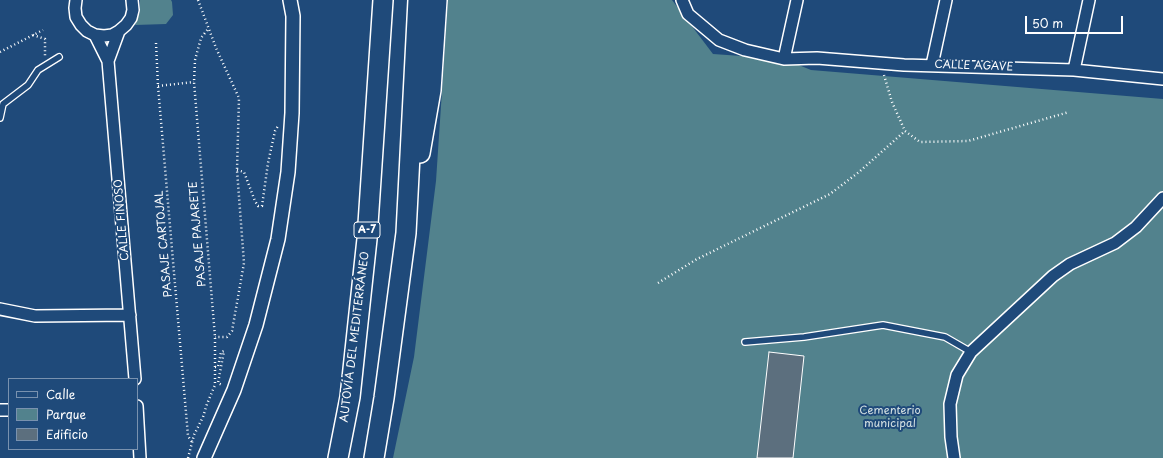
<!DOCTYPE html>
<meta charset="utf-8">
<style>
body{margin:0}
#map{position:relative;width:1163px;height:458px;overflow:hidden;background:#1f4a7a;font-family:"Playpen Sans",sans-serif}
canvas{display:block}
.legend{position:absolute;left:8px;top:378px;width:130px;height:72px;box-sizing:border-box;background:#1f4a7a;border:1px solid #7992af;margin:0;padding:5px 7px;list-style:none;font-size:12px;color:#fff}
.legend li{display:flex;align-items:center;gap:8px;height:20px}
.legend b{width:20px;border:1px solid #7992af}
.scale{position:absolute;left:1025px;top:16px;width:98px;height:18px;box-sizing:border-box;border:2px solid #fff;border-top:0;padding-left:5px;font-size:12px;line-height:14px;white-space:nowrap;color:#fff;-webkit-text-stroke:3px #1f4a7a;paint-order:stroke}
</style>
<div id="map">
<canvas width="1163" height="458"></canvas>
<ul class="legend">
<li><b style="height:5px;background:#1f4a7a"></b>Calle</li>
<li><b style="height:11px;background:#52828d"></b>Parque</li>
<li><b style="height:11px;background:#5c6f7e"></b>Edificio</li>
</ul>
<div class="scale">50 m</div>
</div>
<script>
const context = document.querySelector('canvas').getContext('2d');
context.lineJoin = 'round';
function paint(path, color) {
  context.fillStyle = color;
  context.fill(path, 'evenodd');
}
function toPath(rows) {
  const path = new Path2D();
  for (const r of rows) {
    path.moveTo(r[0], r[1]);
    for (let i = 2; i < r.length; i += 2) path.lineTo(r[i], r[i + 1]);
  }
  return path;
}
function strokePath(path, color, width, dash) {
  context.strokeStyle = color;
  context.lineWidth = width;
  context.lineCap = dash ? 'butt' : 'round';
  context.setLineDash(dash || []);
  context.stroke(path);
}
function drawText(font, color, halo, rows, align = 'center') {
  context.font = font + ' "Playpen Sans",sans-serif';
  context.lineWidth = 4;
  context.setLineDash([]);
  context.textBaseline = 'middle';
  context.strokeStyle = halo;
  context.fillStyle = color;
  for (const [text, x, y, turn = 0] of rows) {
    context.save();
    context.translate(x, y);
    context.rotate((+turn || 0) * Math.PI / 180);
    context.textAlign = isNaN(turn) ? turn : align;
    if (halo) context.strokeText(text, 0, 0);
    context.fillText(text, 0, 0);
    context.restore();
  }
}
paint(toPath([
 [140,0,171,0,172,2,173,15,166,24,135,25,140,12],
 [448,0,672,0,713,54,784,59,811,70,1163,99,1163,458,393,458,414,357,436,181]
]), '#52828d');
const building = toPath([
 [769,352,804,356,793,458,757,458,769,352]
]);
paint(building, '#5c6f7e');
strokePath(building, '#fff', 1);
const service = toPath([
 [0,118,3,104,28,85,38,70,59,57],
 [745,342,804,337,883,325,945,337,971,352]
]);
const minor = toPath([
 [76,0,75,8,76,17,81,25,87,31,95,35,104,36,112,35,119,31,126,25,131,18,133,10,132,0],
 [682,0,688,14,719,40,745,50,784,59,817,58,904,65,1074,70,1163,79],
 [95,35,108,61,135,379],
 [784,59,797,0],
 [108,61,119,31],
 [932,65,946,0],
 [1074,70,1089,0],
 [0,309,35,316,130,315],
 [137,406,140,458],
 [0,410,9,410],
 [954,458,951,437,950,404,957,375,971,352,1053,276,1070,264,1115,243,1136,227,1163,198]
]);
const tertiary = toPath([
 [204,458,234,390,256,325,278,239,288,172,292,113,293,16,290,0]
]);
const motorway = toPath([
 [420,153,431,90,437,0],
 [338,458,350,397,367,239,383,0],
 [374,458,384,398,406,233,418,0]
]);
strokePath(service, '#fff', 8);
strokePath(minor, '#fff', 14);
strokePath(tertiary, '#fff', 16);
strokePath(motorway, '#fff', 22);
strokePath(toPath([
 [198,0,216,48,239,98,237,170,244,263,232,331,227,337,215,337],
 [33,35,45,39,45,56],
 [156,43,158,86,188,436,192,442],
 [0,52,43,30],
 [884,75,892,102,905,131,920,142,968,141,1069,112],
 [158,86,194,82],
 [237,170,244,172,255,201,258,206,262,206,268,163,275,131,278,126],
 [658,283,697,259,830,194,859,172,905,131],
 [215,367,218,367,221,352,224,351,218,383,222,385],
 [188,458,194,435,203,417,207,404,215,385,215,337,194,82,195,60,201,38,208,29]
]), '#fff', 2.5, [1, 3]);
strokePath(service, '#1f4a7a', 5.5);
strokePath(minor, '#1f4a7a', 11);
strokePath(tertiary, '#1f4a7a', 13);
strokePath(motorway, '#1f4a7a', 19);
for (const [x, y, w] of [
 [367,230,26]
]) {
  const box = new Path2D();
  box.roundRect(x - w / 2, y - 8, w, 16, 3);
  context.fillStyle = '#1f4a7a';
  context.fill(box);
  strokePath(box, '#fff', 1);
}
drawText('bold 10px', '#fff', null, [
 ["A-7",367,230]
]);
drawText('11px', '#fff', '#1f4a7a', [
 ["CALLE AGAVE",974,66,2],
 ["CALLE FINOSO",122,220,-95],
 ["PASAJE PAJARETE",198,234,-95],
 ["PASAJE CARTOJAL",164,244,-95],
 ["AUTOVÍA DEL MEDITERRÁNEO",355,337,-83]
]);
drawText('11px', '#d4e0e2', '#1f4a7a', [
 ["Cementerio",890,411],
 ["municipal",890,424]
]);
</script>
